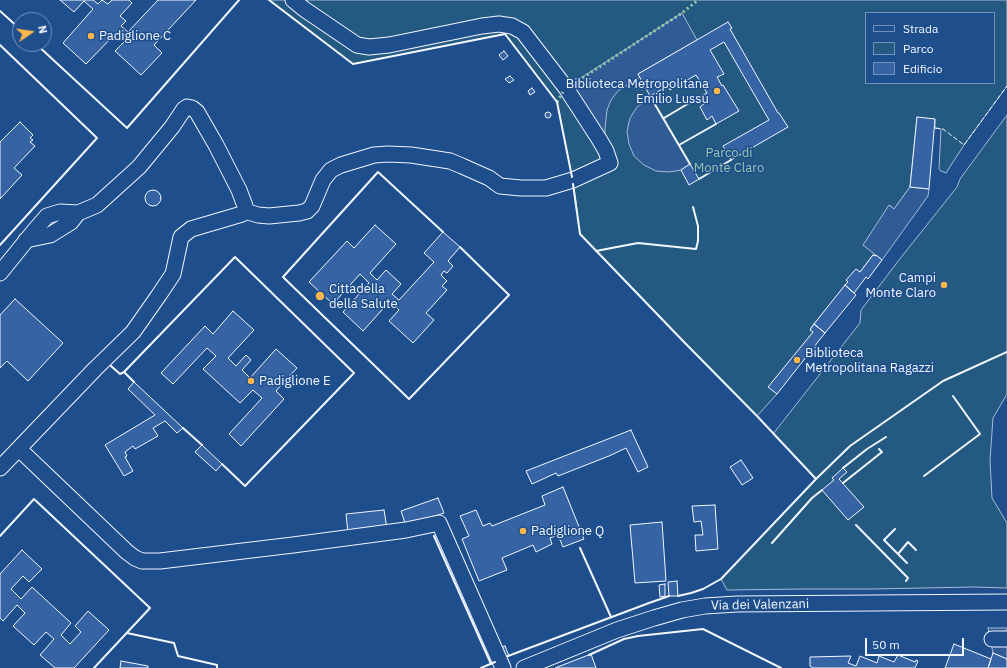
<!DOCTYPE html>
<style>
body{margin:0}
#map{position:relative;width:1007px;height:668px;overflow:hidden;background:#1f4e8c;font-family:"IBM Plex Sans",sans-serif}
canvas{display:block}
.legend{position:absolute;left:865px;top:12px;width:130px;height:72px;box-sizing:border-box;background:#1f4e8c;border:1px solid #7391ba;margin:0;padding:5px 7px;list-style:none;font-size:12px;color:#f2f6ff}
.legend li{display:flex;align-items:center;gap:8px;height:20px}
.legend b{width:20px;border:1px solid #7391ba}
.north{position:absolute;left:12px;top:12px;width:40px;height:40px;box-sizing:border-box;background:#1f4e8c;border:1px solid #7391ba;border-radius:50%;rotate:77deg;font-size:11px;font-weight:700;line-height:16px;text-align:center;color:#f2f6ff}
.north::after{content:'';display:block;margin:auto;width:14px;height:18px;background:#ffb74d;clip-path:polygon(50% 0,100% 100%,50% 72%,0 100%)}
.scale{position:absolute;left:865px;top:638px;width:99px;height:18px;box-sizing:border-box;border:2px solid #f2f6ff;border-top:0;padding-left:5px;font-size:12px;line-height:14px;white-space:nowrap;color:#f2f6ff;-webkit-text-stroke:3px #1f4e8c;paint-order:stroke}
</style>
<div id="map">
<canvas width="1007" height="668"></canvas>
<ul class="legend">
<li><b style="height:5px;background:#1f4e8c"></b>Strada</li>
<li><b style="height:11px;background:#245a82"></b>Parco</li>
<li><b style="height:11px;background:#3563a3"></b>Edificio</li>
</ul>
<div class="north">N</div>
<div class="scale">50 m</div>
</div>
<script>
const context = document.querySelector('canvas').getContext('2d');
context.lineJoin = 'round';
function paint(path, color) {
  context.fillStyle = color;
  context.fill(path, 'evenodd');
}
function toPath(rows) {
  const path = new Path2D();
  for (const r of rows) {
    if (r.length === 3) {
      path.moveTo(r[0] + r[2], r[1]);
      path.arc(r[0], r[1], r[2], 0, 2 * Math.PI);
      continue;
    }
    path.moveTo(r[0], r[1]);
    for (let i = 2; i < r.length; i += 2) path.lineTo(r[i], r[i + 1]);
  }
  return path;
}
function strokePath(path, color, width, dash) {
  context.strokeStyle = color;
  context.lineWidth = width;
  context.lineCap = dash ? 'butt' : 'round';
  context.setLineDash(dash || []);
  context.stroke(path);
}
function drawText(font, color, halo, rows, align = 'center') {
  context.font = font + ' "IBM Plex Sans",sans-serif';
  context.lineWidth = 3;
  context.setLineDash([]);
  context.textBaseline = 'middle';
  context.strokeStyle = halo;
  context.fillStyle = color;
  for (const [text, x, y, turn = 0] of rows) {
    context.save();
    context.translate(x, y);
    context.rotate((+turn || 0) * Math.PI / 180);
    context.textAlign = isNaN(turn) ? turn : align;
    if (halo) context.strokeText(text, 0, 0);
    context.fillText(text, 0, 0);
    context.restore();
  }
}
const green = toPath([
 [269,0,1007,0,1007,86,964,145,946,173,941,171,939,169,941,129,935,128,935,119,917,118,910,187,894,209,890,205,876,255,876,256,873,255,860,272,848,282,810,329,813,332,777,394,757,416,683,341,580,234,574,187,557,102,505,34,353,64,269,0],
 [866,13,994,13,994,83,866,83,866,13],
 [1007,115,1007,394,993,418,990,460,992,498,1007,523,1007,588,974,587,872,589,803,589,727,590,721,579,816,479,773,434,860,323,861,310,899,260,957,187,960,179,1007,115]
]);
paint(green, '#245a82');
strokePath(green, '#a8bbd7', 1);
const parking = toPath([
 [682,13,697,40,638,74,640,77,618,91,611,100,607,110,605,129,605,137,570,85,682,13],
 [651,97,690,164,681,170,669,172,656,171,644,165,634,156,629,144,627,131,630,118,637,107,651,97],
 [910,187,929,189,928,196,882,260,863,245,889,205,894,209,910,187],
 [988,628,1007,628,1007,659,993,653,988,628]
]);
paint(parking, '#305b95');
strokePath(parking, '#a8bbd7', 1);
const building = toPath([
 [60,0,93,0,98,4,102,0,108,4,112,0,129,0,132,3,120,16,126,21,121,26,128,32,158,0,196,0,154,45,162,53,141,75,115,51,126,40,117,32,86,64,63,43,93,9,84,1,74,12,60,0],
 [728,22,732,28,730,29,778,113,779,113,788,127,731,160,723,146,769,120,724,42,710,50,724,74,717,77,722,86,723,85,739,111,716,124,712,116,707,120,700,107,705,103,701,96,707,93,696,75,670,90,668,86,650,96,638,74,728,22],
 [504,51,508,56,503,60,499,55,504,51],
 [510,76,514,80,509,83,505,79,510,76],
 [532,88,535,92,530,95,528,91,532,88],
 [548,115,3],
 [917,117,935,119,929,189,910,187,917,117],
 [20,122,33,135,30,138,33,140,30,142,35,146,14,168,22,175,0,199,0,142,20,122],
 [690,164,699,179,689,185,681,170,690,164],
 [153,198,8],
 [375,225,396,244,370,273,377,280,386,270,401,284,392,294,399,300,434,262,424,253,443,232,460,247,448,261,453,266,447,273,444,271,441,275,447,281,442,286,447,290,426,313,434,320,413,343,389,321,399,310,390,301,363,331,343,312,369,283,360,274,333,304,309,282,347,241,354,248,375,225],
 [873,255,876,256,876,255,882,260,868,279,866,277,854,293,845,285,848,282,846,280,856,269,860,272,873,255],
 [845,285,856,295,825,333,814,324,845,285],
 [15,299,63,343,28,381,7,361,0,368,0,315,15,299],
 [233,311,254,330,228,358,236,366,246,355,251,360,242,370,250,378,276,349,297,368,276,391,284,399,241,446,229,434,262,398,253,390,240,403,203,369,216,356,207,348,173,384,161,373,205,326,213,334,233,311],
 [814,324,825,333,777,394,768,387,813,332,810,330,814,324],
 [134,382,183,428,177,433,165,421,153,428,158,436,135,449,133,446,125,452,127,456,125,457,133,471,124,476,105,445,155,415,128,389,134,382],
 [631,430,648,467,638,472,626,448,609,456,558,476,556,473,532,484,526,471,631,430],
 [202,445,222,464,216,471,195,452,202,445],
 [741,460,753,478,742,485,730,467,741,460],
 [843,468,847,472,839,479,864,507,848,520,822,490,834,480,832,478,843,468],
 [563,487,584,539,563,547,558,535,550,538,552,544,536,552,533,545,502,558,507,570,479,581,462,539,469,536,460,516,476,510,483,526,490,523,492,526,545,505,542,496,563,487],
 [438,498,444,513,406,526,401,511,438,498],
 [715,505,718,549,696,551,695,535,703,535,701,521,694,522,692,506,715,505],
 [384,510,387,529,348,533,346,514,384,510],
 [662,522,666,581,635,583,630,525,662,522],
 [22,550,42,569,29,582,23,576,11,589,21,599,32,587,71,623,61,635,70,644,81,632,75,626,88,611,109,630,74,668,55,668,40,655,54,639,46,632,34,645,13,626,25,613,17,605,3,621,0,618,0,574,22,550],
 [677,581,678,596,669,596,668,582,677,581],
 [665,584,665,596,660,597,659,585,665,584],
 [954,644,991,659,988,668,945,668,954,644],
 [505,646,509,656,502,659,498,649,505,646],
 [993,653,1007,659,1007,668,988,668,993,653],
 [591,654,596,668,555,668,591,654],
 [898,655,915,662,916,660,918,661,915,668,813,668,810,666,810,657,851,656,848,663,856,666,860,656,877,663,879,656,894,662,898,655],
 [121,661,148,666,148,668,120,668,121,661]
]);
paint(building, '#3563a3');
strokePath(building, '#f2f6ff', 1);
const minor = toPath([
 [245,211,258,215,269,216,299,213,307,211,312,206,323,180,331,170,341,165,374,155,388,154,411,155,450,161,462,166,489,178,500,186,521,188,546,188,573,180,610,163,606,151,599,139,566,88,523,32,512,26,499,24,482,26,389,45,369,47,357,45,304,9,293,0],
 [0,273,34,231,47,216,60,212,78,213],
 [19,449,127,552,135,558,142,561,160,561,293,545,406,530,439,523,503,668],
 [0,468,95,369,133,332,159,295,173,274,181,237,191,229,242,214,245,211,245,206,239,190,216,145,197,112,192,108,187,107,184,109,172,127,139,167,97,205,78,213,71,222,50,235,26,240],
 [992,639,1007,639],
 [524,668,617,630,654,618,682,610,705,606,737,604,1007,602]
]);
strokePath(minor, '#f2f6ff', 17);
strokePath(minor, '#1f4e8c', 15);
strokePath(toPath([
 [570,86,682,13,698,0],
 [557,102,563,92]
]), '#97c8a6', 3, [2, 3]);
strokePath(toPath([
 [935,128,943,129,964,145,1007,86]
]), '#f2f6ff', 1, [5, 2]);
strokePath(toPath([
 [269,0,353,64,505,34,557,102,572,177],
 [0,11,20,29],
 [36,44,127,128,239,0],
 [0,45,97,138,0,245],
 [650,96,690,164],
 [664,118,701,96],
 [679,145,716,124],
 [699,179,731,160],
 [573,184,580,234,683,341,757,416,816,479],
 [443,232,378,172,283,277,409,399,509,295,460,247],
 [596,251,638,243,696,249,698,241,698,226,693,207],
 [111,366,120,374,124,372,235,257,354,373,245,486,222,464],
 [124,372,134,382],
 [183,428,202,445],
 [843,468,867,449,886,437],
 [924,476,980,434,953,396],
 [843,483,882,452,879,449],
 [856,525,908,578,906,581],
 [895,529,884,540,907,563],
 [0,536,34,499,150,608,94,668],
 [434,536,491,664],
 [772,543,812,498,822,490],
 [580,548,611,617],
 [898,554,908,542,916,550],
 [678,596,691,593,703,589,721,579,816,479,850,446,943,381,1007,352],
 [127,633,174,643,178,656,217,665,217,668],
 [589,655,624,639,638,636,703,629,781,668],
 [508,656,649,603,669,596],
 [481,668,495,662]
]), '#f2f6ff', 2);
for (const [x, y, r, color] of [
 [91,36,4,"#ffb74d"],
 [717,91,4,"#ffb74d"],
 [944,285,4,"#ffb74d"],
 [320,296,5,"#ffb74d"],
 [797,360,4,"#ffb74d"],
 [251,381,4,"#ffb74d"],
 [523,531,4,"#ffb74d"]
]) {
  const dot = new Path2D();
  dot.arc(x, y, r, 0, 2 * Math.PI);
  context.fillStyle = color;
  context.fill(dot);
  strokePath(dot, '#1f4e8c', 1.5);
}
drawText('13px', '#f2f6ff', '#1f4e8c', [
 ["Padiglione C",99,36],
 ["Biblioteca Metropolitana",709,84,"right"],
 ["Emilio Lussu",709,99,"right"],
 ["Campi",936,278,"right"],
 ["Monte Claro",936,293,"right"],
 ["Cittadella",329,289],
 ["della Salute",329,304],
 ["Biblioteca",805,353],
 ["Metropolitana Ragazzi",805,368],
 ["Padiglione E",259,381],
 ["Padiglione Q",531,531]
], 'left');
drawText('13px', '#97c8a6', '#1f4e8c', [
 ["Parco di",729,153],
 ["Monte Claro",729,168]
]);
drawText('13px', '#f2f6ff', '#1f4e8c', [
 ["Via dei Valenzani",760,605,-1]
]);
</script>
